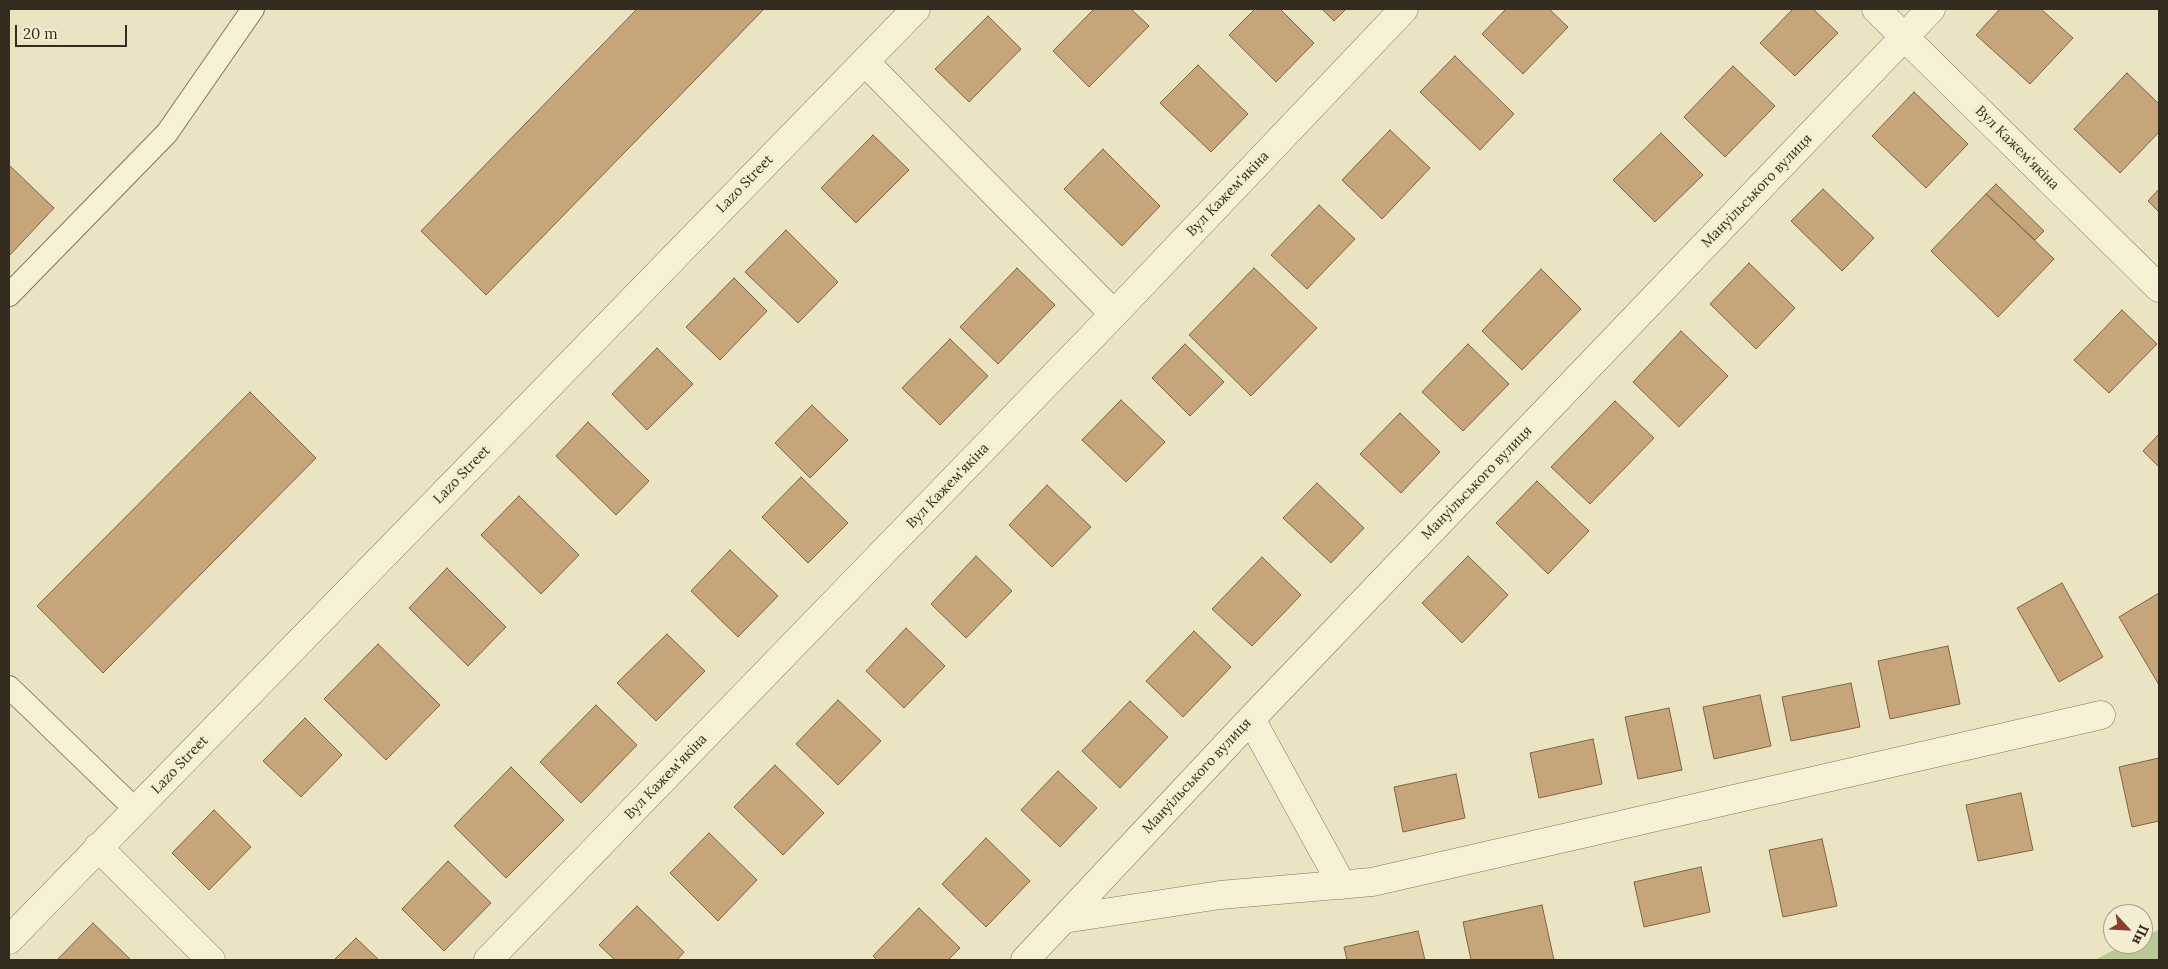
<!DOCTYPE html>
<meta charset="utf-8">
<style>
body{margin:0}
#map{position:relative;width:2168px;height:969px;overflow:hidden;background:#eae4c2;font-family:Lora,serif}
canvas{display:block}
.frame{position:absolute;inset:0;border:10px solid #342c1e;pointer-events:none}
.north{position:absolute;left:2103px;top:904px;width:50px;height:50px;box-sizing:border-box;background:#f3eed1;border:1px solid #a7a089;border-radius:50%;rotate:115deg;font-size:14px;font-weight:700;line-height:20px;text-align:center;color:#342c1e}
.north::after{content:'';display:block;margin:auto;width:18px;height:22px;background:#8e3c2f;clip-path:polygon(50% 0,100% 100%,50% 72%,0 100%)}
.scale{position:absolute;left:15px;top:25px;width:112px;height:22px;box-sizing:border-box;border:2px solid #342c1e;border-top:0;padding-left:6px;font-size:15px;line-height:18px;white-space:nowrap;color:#342c1e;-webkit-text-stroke:4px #f3eed1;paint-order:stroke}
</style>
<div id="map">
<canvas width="2168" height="969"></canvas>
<div class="frame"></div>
<div class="north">Пн</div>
<div class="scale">20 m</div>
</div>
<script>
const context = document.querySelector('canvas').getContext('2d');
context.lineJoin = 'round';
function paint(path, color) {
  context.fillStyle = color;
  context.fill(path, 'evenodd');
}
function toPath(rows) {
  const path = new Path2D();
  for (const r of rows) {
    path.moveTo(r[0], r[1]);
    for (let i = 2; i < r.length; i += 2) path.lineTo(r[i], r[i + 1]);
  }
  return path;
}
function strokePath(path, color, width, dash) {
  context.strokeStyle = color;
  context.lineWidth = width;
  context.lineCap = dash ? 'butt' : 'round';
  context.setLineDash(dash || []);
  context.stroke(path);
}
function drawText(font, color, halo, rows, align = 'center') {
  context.font = font + ' Lora,serif';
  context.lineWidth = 5;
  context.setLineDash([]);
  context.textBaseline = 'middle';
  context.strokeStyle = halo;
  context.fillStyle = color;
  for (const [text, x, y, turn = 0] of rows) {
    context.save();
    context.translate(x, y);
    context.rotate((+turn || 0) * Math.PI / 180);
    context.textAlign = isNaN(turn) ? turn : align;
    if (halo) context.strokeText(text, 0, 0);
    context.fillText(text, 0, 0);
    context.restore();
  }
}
paint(toPath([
 [2159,930,2159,960,2095,960,2125,944,2143,944,2143,937]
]), '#bbc897');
const building = toPath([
 [637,9,764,9,486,295,421,231,637,9],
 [1094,9,1131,9,1149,26,1089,87,1053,51,1094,9],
 [1255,9,1280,9,1314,43,1276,82,1229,35,1255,9],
 [1322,9,1346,9,1334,21,1322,9],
 [1506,9,1549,9,1568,27,1523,74,1482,34,1506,9],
 [1793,9,1813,9,1838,33,1795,76,1760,43,1793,9],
 [2000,9,2041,9,2073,38,2030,84,1976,35,2000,9],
 [988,16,1021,49,969,102,935,69,988,16],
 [1455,56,1514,114,1480,150,1420,92,1455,56],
 [1198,65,1248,114,1211,152,1160,103,1198,65],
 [1733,66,1775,106,1725,157,1684,117,1733,66],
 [2127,73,2159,104,2159,132,2120,173,2074,129,2127,73],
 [1914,92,1968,144,1926,188,1872,136,1914,92],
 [1390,130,1430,168,1382,219,1342,180,1390,130],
 [1661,133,1703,175,1655,222,1613,180,1661,133],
 [873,135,909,170,856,223,821,188,873,135],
 [1103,149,1160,206,1122,246,1064,189,1103,149],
 [9,165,54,208,9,256,9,165],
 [1996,184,2044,231,2035,240,1986,194,1996,184],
 [1823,189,1874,238,1842,271,1791,221,1823,189],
 [2159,189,2159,212,2148,201,2159,189],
 [1986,194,2054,259,1998,317,1931,251,1986,194],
 [1319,205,1355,239,1307,289,1271,255,1319,205],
 [786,230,838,282,798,323,745,272,786,230],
 [1749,263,1795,308,1756,349,1710,304,1749,263],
 [1017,268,1055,305,998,364,960,327,1017,268],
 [1254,268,1317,328,1251,396,1189,335,1254,268],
 [1541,269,1581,309,1522,370,1482,331,1541,269],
 [734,278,767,311,720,360,686,327,734,278],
 [2122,310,2157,344,2109,393,2074,360,2122,310],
 [1681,331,1728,376,1679,427,1633,382,1681,331],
 [950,339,988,376,940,425,902,388,950,339],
 [1185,344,1224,382,1190,416,1152,378,1185,344],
 [1468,344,1509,384,1463,431,1422,392,1468,344],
 [657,348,693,384,647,430,612,394,657,348],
 [250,392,316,458,103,673,37,606,250,392],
 [1121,400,1165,442,1126,482,1082,440,1121,400],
 [1615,401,1654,438,1590,504,1551,467,1615,401],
 [812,405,848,440,810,478,775,443,812,405],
 [1400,413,1440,452,1401,493,1360,454,1400,413],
 [588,422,649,481,616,515,556,456,588,422],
 [2159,434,2159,467,2143,451,2159,434],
 [801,477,848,523,808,563,762,517,801,477],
 [1537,481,1589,531,1548,574,1496,523,1537,481],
 [1317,483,1364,528,1331,563,1283,518,1317,483],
 [1047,485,1091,527,1052,567,1009,525,1047,485],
 [519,496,579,555,541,594,481,535,519,496],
 [730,550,778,596,738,637,691,591,730,550],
 [976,556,1012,591,966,638,931,604,976,556],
 [1468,556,1508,595,1462,643,1422,603,1468,556],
 [1262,557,1301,595,1252,646,1212,609,1262,557],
 [447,568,506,627,468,666,409,608,447,568],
 [2062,583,2103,657,2059,682,2017,608,2062,583],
 [2159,593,2159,685,2119,617,2159,593],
 [906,628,945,666,904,708,866,671,906,628],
 [1194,631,1231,667,1183,717,1146,681,1194,631],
 [667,634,705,671,656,721,617,683,667,634],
 [378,644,440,705,386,760,324,699,378,644],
 [1948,646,1960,704,1890,719,1878,661,1948,646],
 [1851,683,1860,727,1791,741,1782,697,1851,683],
 [1760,695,1771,746,1714,759,1703,707,1760,695],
 [838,700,881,741,838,785,796,744,838,700],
 [1130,701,1168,737,1120,788,1082,751,1130,701],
 [596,705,637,745,581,803,540,762,596,705],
 [1669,708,1682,770,1638,779,1625,717,1669,708],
 [305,718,342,755,301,797,263,761,305,718],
 [1593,739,1602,784,1539,798,1530,753,1593,739],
 [2159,758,2159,821,2132,827,2119,767,2159,758],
 [775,765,824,813,783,855,734,807,775,765],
 [511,767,564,820,506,878,454,826,511,767],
 [1058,771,1097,808,1060,847,1021,810,1058,771],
 [1456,774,1465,818,1403,832,1394,787,1456,774],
 [2021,793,2033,850,1978,861,1966,805,2021,793],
 [214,810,251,847,209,890,172,853,214,810],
 [709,833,757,880,718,921,670,873,709,833],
 [986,838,1030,881,986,927,942,884,986,838],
 [1822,839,1837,906,1783,917,1769,850,1822,839],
 [448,861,491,903,444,951,402,909,448,861],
 [1701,867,1710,912,1644,927,1634,882,1701,867],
 [1542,905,1554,960,1471,960,1463,922,1542,905],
 [637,906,684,952,677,960,615,960,599,945,637,906],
 [919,908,960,948,948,960,877,960,873,956,919,908],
 [93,923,131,960,57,960,93,923],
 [1418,931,1425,960,1347,960,1344,947,1418,931],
 [356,938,379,960,334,960,356,938]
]);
paint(building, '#c6a57b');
strokePath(building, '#816442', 1);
const lane = toPath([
 [9,295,167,133,253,9],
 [9,687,136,810]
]);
const street = toPath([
 [1876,9,2159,288],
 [865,62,1114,314],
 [1251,719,1342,885],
 [98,847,211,960],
 [1064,919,1220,895,1372,882,2101,715],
 [9,940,916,9],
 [488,960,1114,314,1404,9],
 [1025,960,1251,719,1931,9]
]);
strokePath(lane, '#83765b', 24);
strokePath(street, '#83765b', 29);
strokePath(lane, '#f6f1d5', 22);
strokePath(street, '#f6f1d5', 28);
drawText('14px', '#342c1e', '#f3eed1', [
 ["Вул Кажем'якіна",2017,148,45],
 ["Lazo Street",745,184,-46],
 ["Мануільського вулиця",1757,191,-46],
 ["Вул Кажем'якіна",1228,194,-46],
 ["Lazo Street",462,475,-46],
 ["Мануільського вулиця",1477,483,-46],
 ["Вул Кажем'якіна",948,486,-46],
 ["Lazo Street",180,765,-46],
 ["Мануільського вулиця",1197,776,-47],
 ["Вул Кажем'якіна",666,777,-46]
]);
</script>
